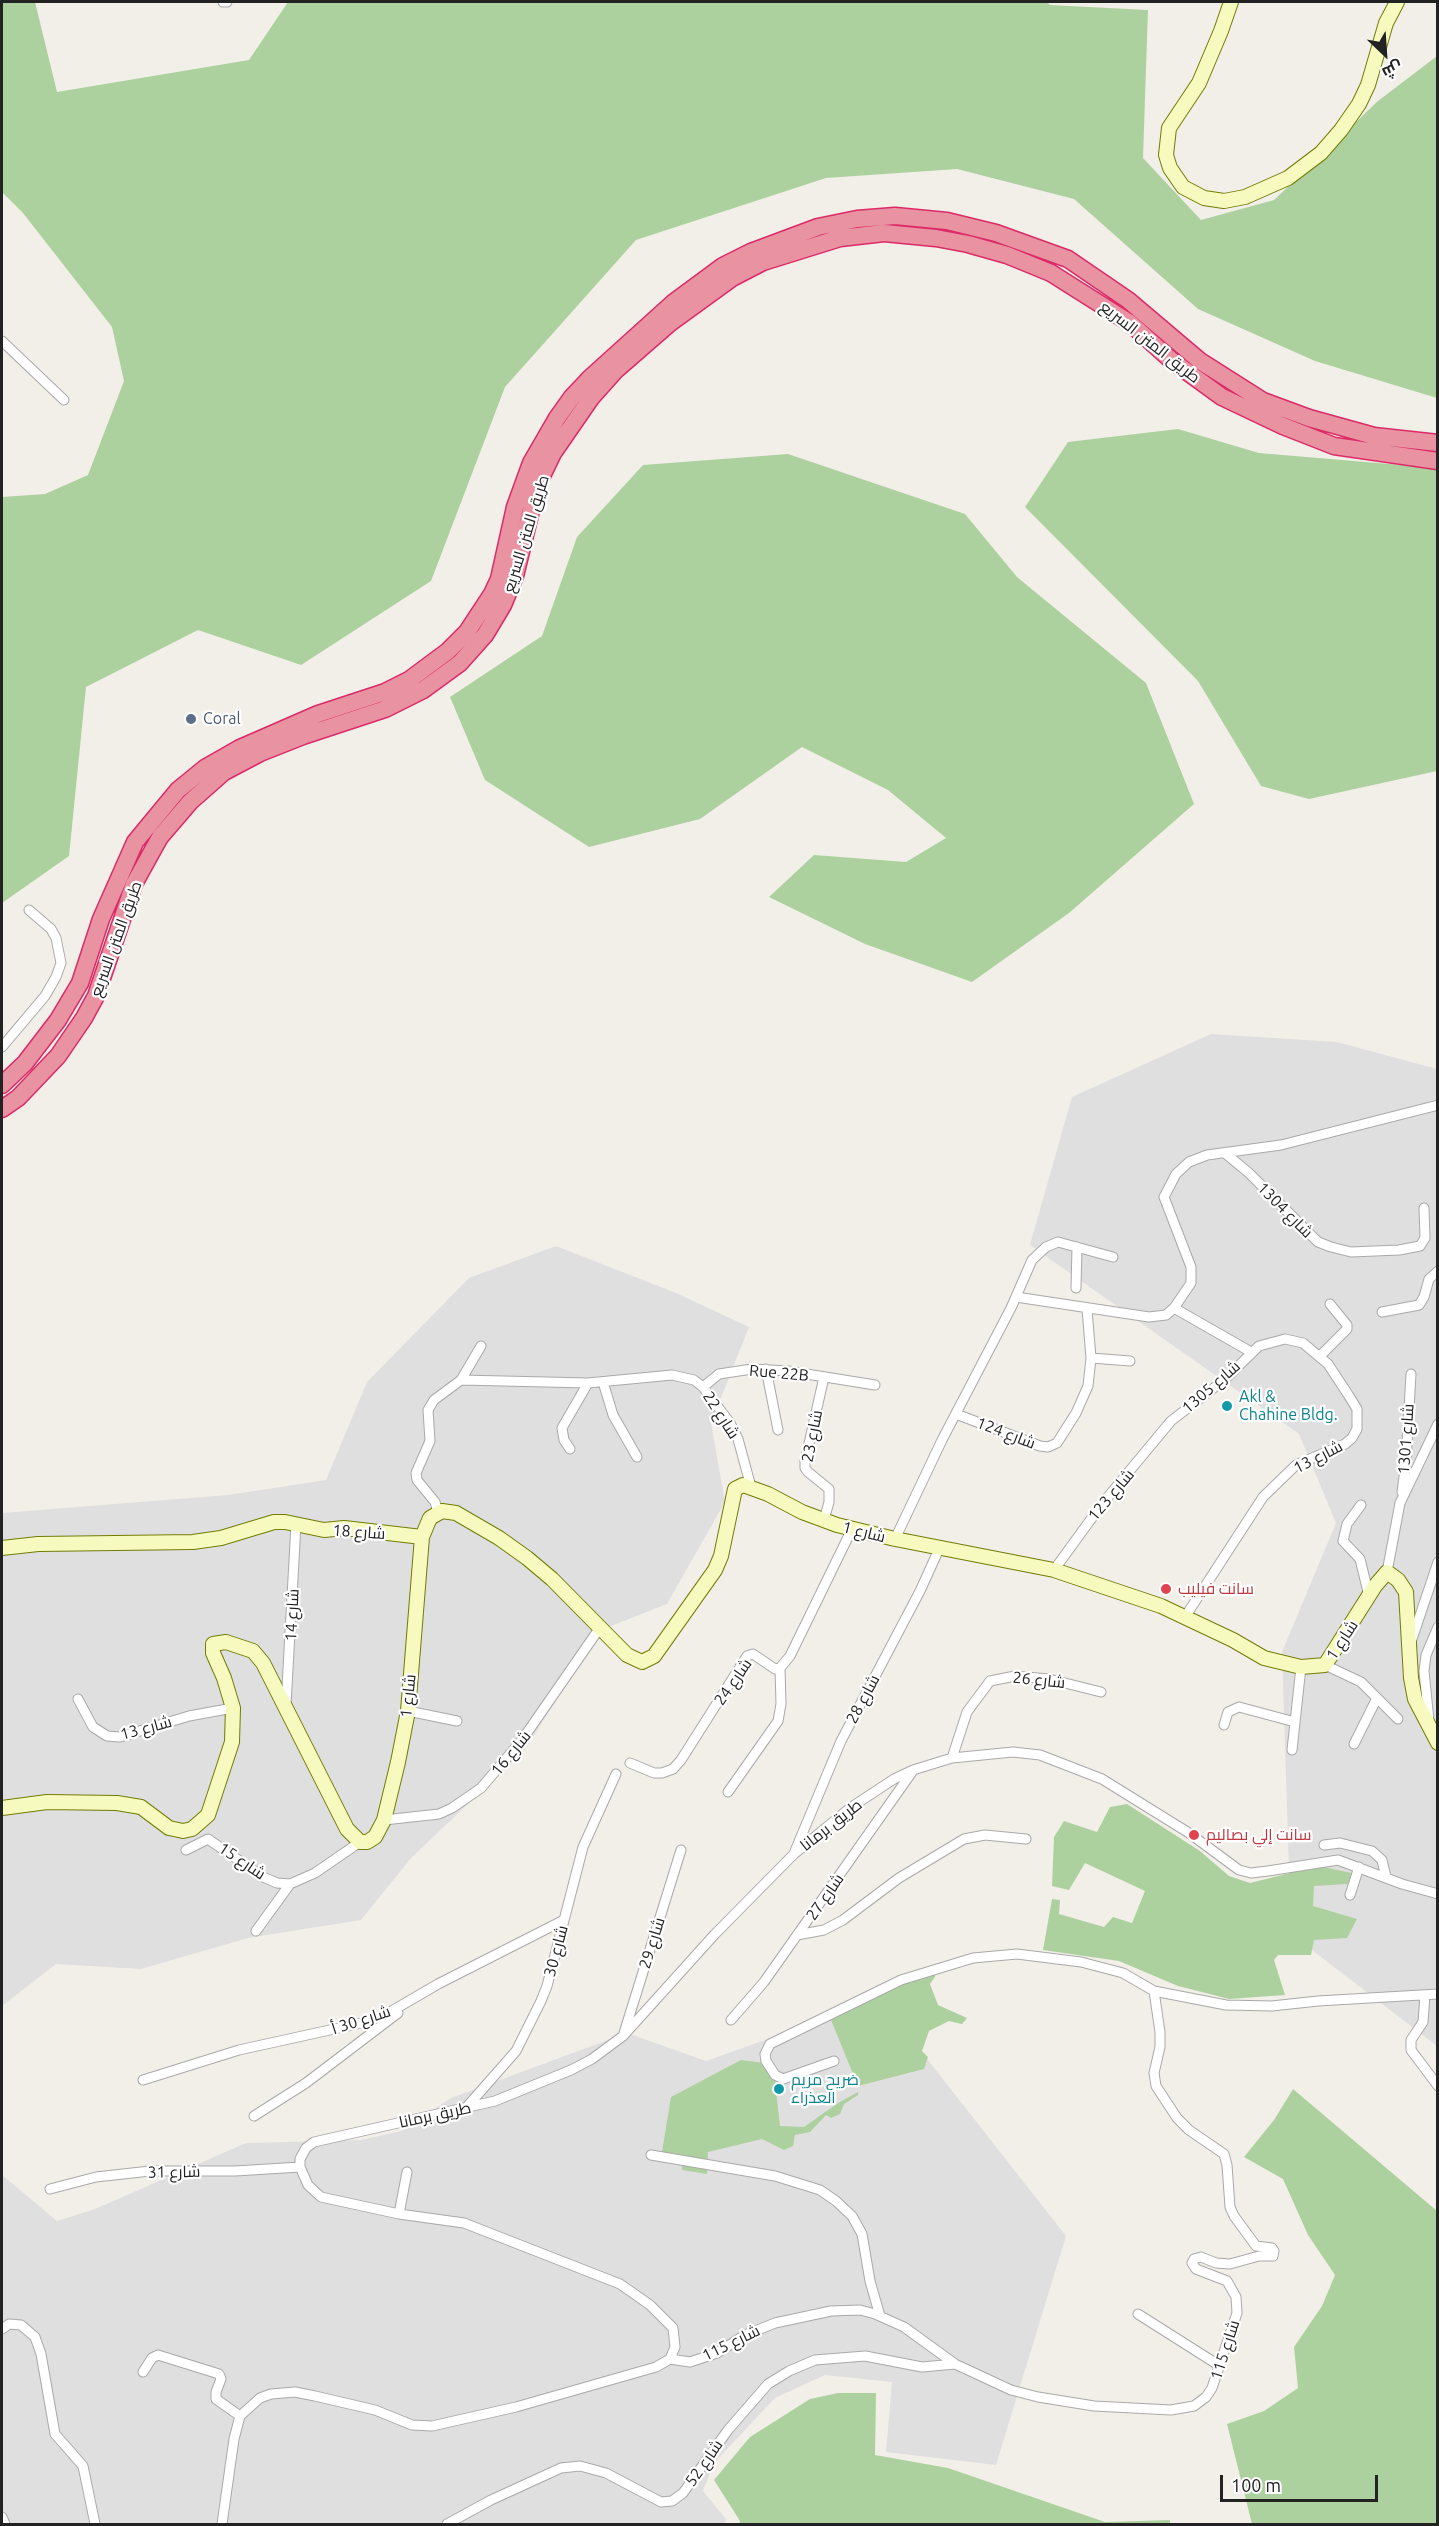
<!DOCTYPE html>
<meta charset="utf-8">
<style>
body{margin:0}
#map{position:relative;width:1439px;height:2526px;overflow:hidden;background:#f2efe9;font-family:Ubuntu,Cairo,sans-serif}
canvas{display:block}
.frame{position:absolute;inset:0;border:3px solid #222;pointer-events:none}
.north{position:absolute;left:1355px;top:24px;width:60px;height:60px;-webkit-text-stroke:4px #fff;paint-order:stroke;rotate:155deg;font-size:16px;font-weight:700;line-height:24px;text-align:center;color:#222}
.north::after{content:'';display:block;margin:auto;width:21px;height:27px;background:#222;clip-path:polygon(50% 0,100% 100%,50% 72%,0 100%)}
.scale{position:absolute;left:1220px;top:2475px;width:158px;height:27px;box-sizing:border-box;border:3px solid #222;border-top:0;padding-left:8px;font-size:18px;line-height:21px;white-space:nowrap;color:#222;-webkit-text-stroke:4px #fff;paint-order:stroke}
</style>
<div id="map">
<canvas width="1439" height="2526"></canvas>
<div class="frame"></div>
<div class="north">ش</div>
<div class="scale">100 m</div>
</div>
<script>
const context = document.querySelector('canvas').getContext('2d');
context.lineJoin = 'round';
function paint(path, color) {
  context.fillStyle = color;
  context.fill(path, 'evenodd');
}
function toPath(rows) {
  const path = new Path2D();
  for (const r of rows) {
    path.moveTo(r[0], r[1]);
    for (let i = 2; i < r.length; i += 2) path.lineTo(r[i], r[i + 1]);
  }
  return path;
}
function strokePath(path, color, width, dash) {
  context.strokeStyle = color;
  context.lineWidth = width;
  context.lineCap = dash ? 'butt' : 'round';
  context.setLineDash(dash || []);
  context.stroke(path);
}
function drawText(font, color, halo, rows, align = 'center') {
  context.font = font + ' Ubuntu,Cairo,sans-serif';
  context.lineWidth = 4.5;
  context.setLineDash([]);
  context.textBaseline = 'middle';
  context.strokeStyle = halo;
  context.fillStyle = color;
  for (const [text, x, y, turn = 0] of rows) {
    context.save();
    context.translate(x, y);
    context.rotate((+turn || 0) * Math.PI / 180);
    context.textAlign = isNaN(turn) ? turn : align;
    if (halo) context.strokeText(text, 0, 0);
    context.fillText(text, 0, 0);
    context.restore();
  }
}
paint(toPath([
 [1211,1034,1337,1042,1437,1069,1437,2046,1291,1934,1282,1652,1336,1523,1299,1434,1030,1245,1072,1097],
 [556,1246,676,1293,749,1327,711,1423,725,1502,667,1604,601,1630,524,1751,411,1858,361,1920,248,1938,141,1969,56,1964,2,2006,2,1513,228,1495,326,1480,367,1382,469,1278],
 [880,1999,1066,2236,996,2465,886,2452,892,2382,825,2375,775,2398,714,2463,703,2491,726,2519,725,2524,2,2524,2,2175,57,2221,95,2209,246,2143,361,2140,401,2131,451,2098,627,2033,706,2061]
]), '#e0dfdf');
paint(toPath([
 [2,2,35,2,57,92,249,60,288,2,1047,2,1050,5,1148,10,1143,158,1201,220,1274,200,1378,101,1437,56,1437,398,1315,361,1198,309,1074,199,957,169,826,178,636,240,505,387,431,581,301,665,198,630,86,687,69,856,2,903,2,497,45,494,88,475,124,381,112,327,23,213,2,192],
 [1178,429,1259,453,1437,468,1437,771,1309,799,1261,786,1198,681,1025,507,1068,442],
 [788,454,965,514,1017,577,1146,683,1194,804,1069,913,972,982,865,944,769,897,814,855,906,862,946,838,888,790,802,747,700,819,589,847,485,780,450,697,542,636,577,537,643,465],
 [1127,1804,1200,1851,1229,1876,1250,1883,1318,1866,1352,1873,1348,1884,1314,1886,1313,1906,1357,1919,1347,1938,1314,1940,1311,1955,1278,1955,1274,1960,1285,1995,1229,1999,1178,1986,1119,1961,1043,1950,1052,1899,1060,1900,1059,1914,1104,1927,1113,1917,1132,1923,1145,1891,1085,1863,1069,1890,1052,1886,1054,1837,1064,1821,1097,1832,1110,1807],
 [935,1969,935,1977,930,1984,938,2005,967,2018,962,2024,949,2021,929,2031,922,2051,928,2057,924,2069,858,2086,831,2020,840,2011],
 [741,2060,773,2064,780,2126,804,2127,838,2103,858,2092,858,2095,844,2104,840,2114,831,2118,826,2115,810,2132,795,2135,793,2146,784,2150,762,2139,708,2152,707,2174,682,2170,682,2164,661,2158,671,2097],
 [1293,2089,1437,2211,1437,2524,1252,2524,1227,2424,1264,2411,1298,2388,1294,2347,1322,2306,1335,2275,1308,2235,1283,2179,1244,2157,1274,2120],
 [838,2393,876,2393,875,2455,948,2468,1105,2522,1170,2520,1170,2524,739,2524,740,2521,714,2480,750,2437,810,2399]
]), '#add19e');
const street = toPath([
 [223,2,227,2],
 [2,341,64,400],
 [2,1047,45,996,56,977,61,963,56,938,51,929,29,910],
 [1226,1154,1249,1173,1318,1242,1331,1247,1351,1252,1399,1250,1420,1246,1425,1238,1424,1208],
 [1076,1288,1077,1247],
 [1016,1297,1149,1317,1166,1315,1174,1308,1191,1283,1191,1267,1164,1197,1176,1174,1189,1162,1207,1155,1281,1145,1438,1105],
 [1174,1308,1251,1352],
 [1382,1312,1419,1305,1424,1297,1429,1279,1438,1271],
 [1320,1356,1347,1329,1347,1325,1330,1304],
 [1091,1358,1130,1361],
 [766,1369,778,1430],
 [461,1380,588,1383,672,1375,694,1380,703,1387,730,1423,738,1439,751,1487],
 [603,1382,613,1415,637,1457],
 [703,1387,719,1374,752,1369,788,1371,875,1385],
 [956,1414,1040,1446,1048,1447,1057,1443,1076,1413,1088,1386,1091,1358,1087,1309],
 [570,1449,564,1440,562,1428,588,1383],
 [1402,1492,1406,1461,1411,1374],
 [1361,1505,1347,1524,1343,1541,1360,1559,1369,1596],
 [438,1512,435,1502,417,1480,416,1473,430,1441,428,1410,434,1400,461,1380,481,1346],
 [824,1520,829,1502,829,1489,808,1472,805,1468,805,1461,824,1377],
 [895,1539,942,1440,1011,1308,1032,1260,1046,1247,1058,1242,1113,1257],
 [1054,1570,1102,1504,1171,1421,1224,1380,1259,1346,1285,1339,1303,1343,1328,1364,1349,1396,1357,1409,1357,1429,1352,1438,1345,1444,1296,1465,1263,1497,1185,1617],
 [1387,1572,1400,1503,1438,1424],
 [1411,1642,1438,1562],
 [1325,1665,1361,1682,1398,1719],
 [78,1699,93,1727,107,1736,120,1737,189,1716,233,1708],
 [286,1705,296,1524],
 [408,1711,457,1721],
 [1429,1721,1424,1671,1426,1655,1438,1627],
 [1224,1725,1228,1712,1239,1707,1295,1722],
 [1354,1744,1377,1698],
 [1292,1750,1301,1667],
 [952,1758,967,1712,990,1681,1015,1676,1049,1679,1101,1692],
 [630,1763,654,1773,662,1773,673,1769,681,1760,747,1656,753,1654,775,1669,780,1668,790,1656,852,1529],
 [728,1792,778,1721,781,1704,780,1668],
 [384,1820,439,1814,452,1808,481,1788,522,1740,599,1629],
 [1324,1845,1340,1843,1372,1851,1382,1860,1386,1877],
 [186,1850,208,1839,263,1877,277,1883,290,1884,315,1873,360,1842],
 [795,1851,841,1741,920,1591,940,1547],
 [1350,1895,1359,1867],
 [256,1931,290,1884],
 [797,1935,824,1930,843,1920,899,1878,964,1839,985,1835,1026,1839],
 [1425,1995,1423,2022,1411,2040,1411,2050,1438,2086],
 [731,2020,764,1982,912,1772],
 [624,2033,681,1850],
 [834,2061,783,2079,775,2075,766,2061,765,2054,770,2044,901,1980,973,1958,1017,1954,1081,1962,1123,1973,1154,1991],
 [143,2080,239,2050,366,2022,390,2012,438,1984,564,1920],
 [465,2109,516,2051,541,2001,547,1986,583,1847,616,1774],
 [254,2116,306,2083,398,2013],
 [651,2155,775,2176,820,2190,836,2201,852,2216,862,2234,870,2281,880,2316],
 [50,2189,96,2177,150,2171,235,2171,300,2167],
 [399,2214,407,2172],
 [1138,2314,1220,2366],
 [2,2329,9,2324,21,2325,35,2337,41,2354,55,2434,83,2466,95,2524],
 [670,2359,690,2362,717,2353,745,2335,775,2323,831,2311,860,2310,875,2314,904,2327,955,2364,1011,2390,1038,2397,1094,2406,1171,2410,1194,2406,1206,2397,1212,2388,1237,2313,1236,2297,1227,2281,1196,2269,1192,2263,1194,2259,1201,2257,1216,2263,1230,2264,1259,2256,1273,2256,1274,2251,1272,2248,1256,2246,1234,2216,1230,2207,1227,2165,1224,2154,1189,2130,1177,2118,1156,2086,1154,2073,1160,2047,1160,2032,1154,1991,1226,2005,1272,2006,1318,2001,1438,1994],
 [143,2372,152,2358,158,2355,219,2374,221,2379,216,2392,216,2399,240,2416],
 [2,2517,5,2524],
 [222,2524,234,2439,240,2416,260,2398,271,2394,295,2392,315,2396,375,2410,412,2425,432,2426,516,2407,656,2367,670,2359,675,2347,673,2328,650,2305,620,2284,464,2223,399,2214,321,2197,308,2185,300,2167,300,2159,306,2148,314,2142,495,2101,571,2070,592,2059,623,2036,715,1934,794,1854,850,1808,894,1779,913,1770,952,1758,1013,1752,1040,1755,1102,1779,1189,1833,1239,1870,1251,1873,1268,1871,1338,1860,1402,1884,1438,1894],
 [447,2524,491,2500,561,2468,580,2466,606,2473,661,2502,672,2501,683,2493,728,2430,768,2384,789,2371,815,2360,865,2356,922,2367,955,2364]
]);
const secondary = toPath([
 [1231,2,1221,31,1199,83,1169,128,1166,155,1170,168,1183,187,1204,198,1224,201,1245,197,1288,178,1321,153,1341,130,1359,104,1368,85,1386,23,1397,2],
 [2,1548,38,1544,193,1542,221,1538,274,1522,285,1522,324,1530,344,1528,422,1537],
 [2,1808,47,1802,117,1803,141,1807,169,1828,183,1831,192,1829,208,1815,232,1742,233,1708,224,1678,213,1653,213,1644,226,1642,253,1651,263,1663,347,1829,360,1842,367,1842,375,1837,384,1820,398,1762,408,1711,422,1537,430,1518,442,1511,456,1513,499,1538,527,1558,552,1579,627,1655,642,1662,654,1656,715,1570,721,1556,735,1489,743,1485,768,1494,802,1512,837,1525,895,1539,1054,1570,1161,1606,1233,1640,1264,1658,1301,1667,1325,1665,1375,1586,1387,1572,1398,1580,1406,1592,1411,1678,1415,1699,1438,1743]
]);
const highway = toPath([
 [2,1085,25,1063,58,1020,80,983,101,919,135,842,178,790,205,768,240,748,318,714,385,692,409,680,448,651,467,632,492,594,499,579,515,507,531,463,557,418,572,397,590,378,673,303,723,266,751,252,818,227,857,219,895,216,947,221,996,233,1068,259,1128,300,1200,361,1263,401,1309,418,1374,436,1438,443],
 [2,1109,18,1098,58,1056,84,1018,96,996,134,884,160,837,190,802,224,772,260,753,303,736,385,709,423,690,460,663,485,635,503,605,515,576,537,486,553,453,591,398,616,370,670,323,732,278,763,262,840,238,884,233,936,238,968,244,1007,255,1051,273,1130,323,1171,360,1222,397,1283,426,1334,446,1438,461]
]);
strokePath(street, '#a9a9a9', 11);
strokePath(secondary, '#707d05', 16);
strokePath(highway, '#dc2a67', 19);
strokePath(street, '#fff', 9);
strokePath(secondary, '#f7fabf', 14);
strokePath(highway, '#e892a2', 16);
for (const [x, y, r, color] of [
 [191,719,6,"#5c6f8a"],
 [1227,1406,6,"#0f9aa8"],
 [1166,1589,6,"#e0444e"],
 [1194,1835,6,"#e0444e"],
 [779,2089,6,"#0f9aa8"]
]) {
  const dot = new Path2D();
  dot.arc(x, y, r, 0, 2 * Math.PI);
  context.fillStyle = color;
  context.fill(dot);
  strokePath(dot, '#fff', 2);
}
drawText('16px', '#222', '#fff', [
 ["طريق المتن السريع",1150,342,38],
 ["طريق المتن السريع",526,534,-73],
 ["طريق المتن السريع",116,939,-70],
 ["شارع 1304",1285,1210,45],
 ["Rue 22B",779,1373,5],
 ["شارع 1305",1211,1387,-41],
 ["شارع 22",721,1415,57],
 ["شارع 124",1006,1433,21],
 ["شارع 23",812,1436,-79],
 ["شارع 1301",1406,1439,-86],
 ["شارع 13",1318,1457,-27],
 ["شارع 123",1111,1495,-50],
 ["شارع 18",359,1532,4],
 ["شارع 1",864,1532,14],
 ["شارع 14",292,1615,-87],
 ["شارع 1",1342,1640,-57],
 ["شارع 26",1039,1680,6],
 ["شارع 24",733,1682,-55],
 ["شارع 1",408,1696,-84],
 ["شارع 28",863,1699,-62],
 ["شارع 13",146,1728,-15],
 ["شارع 16",511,1753,-51],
 ["طريق برمانا",831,1825,-38],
 ["شارع 15",242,1861,34],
 ["شارع 27",825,1897,-55],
 ["شارع 29",652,1943,-73],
 ["شارع 30",556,1951,-75],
 ["شارع 30 أ",361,2020,-18],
 ["طريق برمانا",435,2115,-12],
 ["شارع 31",174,2172,-1],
 ["شارع 115",731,2343,-26],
 ["شارع 115",1225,2350,-72],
 ["شارع 52",704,2463,-55]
]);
drawText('16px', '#4e5e75', '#fff', [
 ["Coral",203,719]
], 'left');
drawText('16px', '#0d838f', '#fff', [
 ["Akl &",1239,1397],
 ["Chahine Bldg.",1239,1415],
 ["ضريح مريم",791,2080],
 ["العذراء",791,2098]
], 'left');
drawText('16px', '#be3a42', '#fff', [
 ["سانت فيليب",1178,1589],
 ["سانت إلي بصاليم",1206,1835]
], 'left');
</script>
